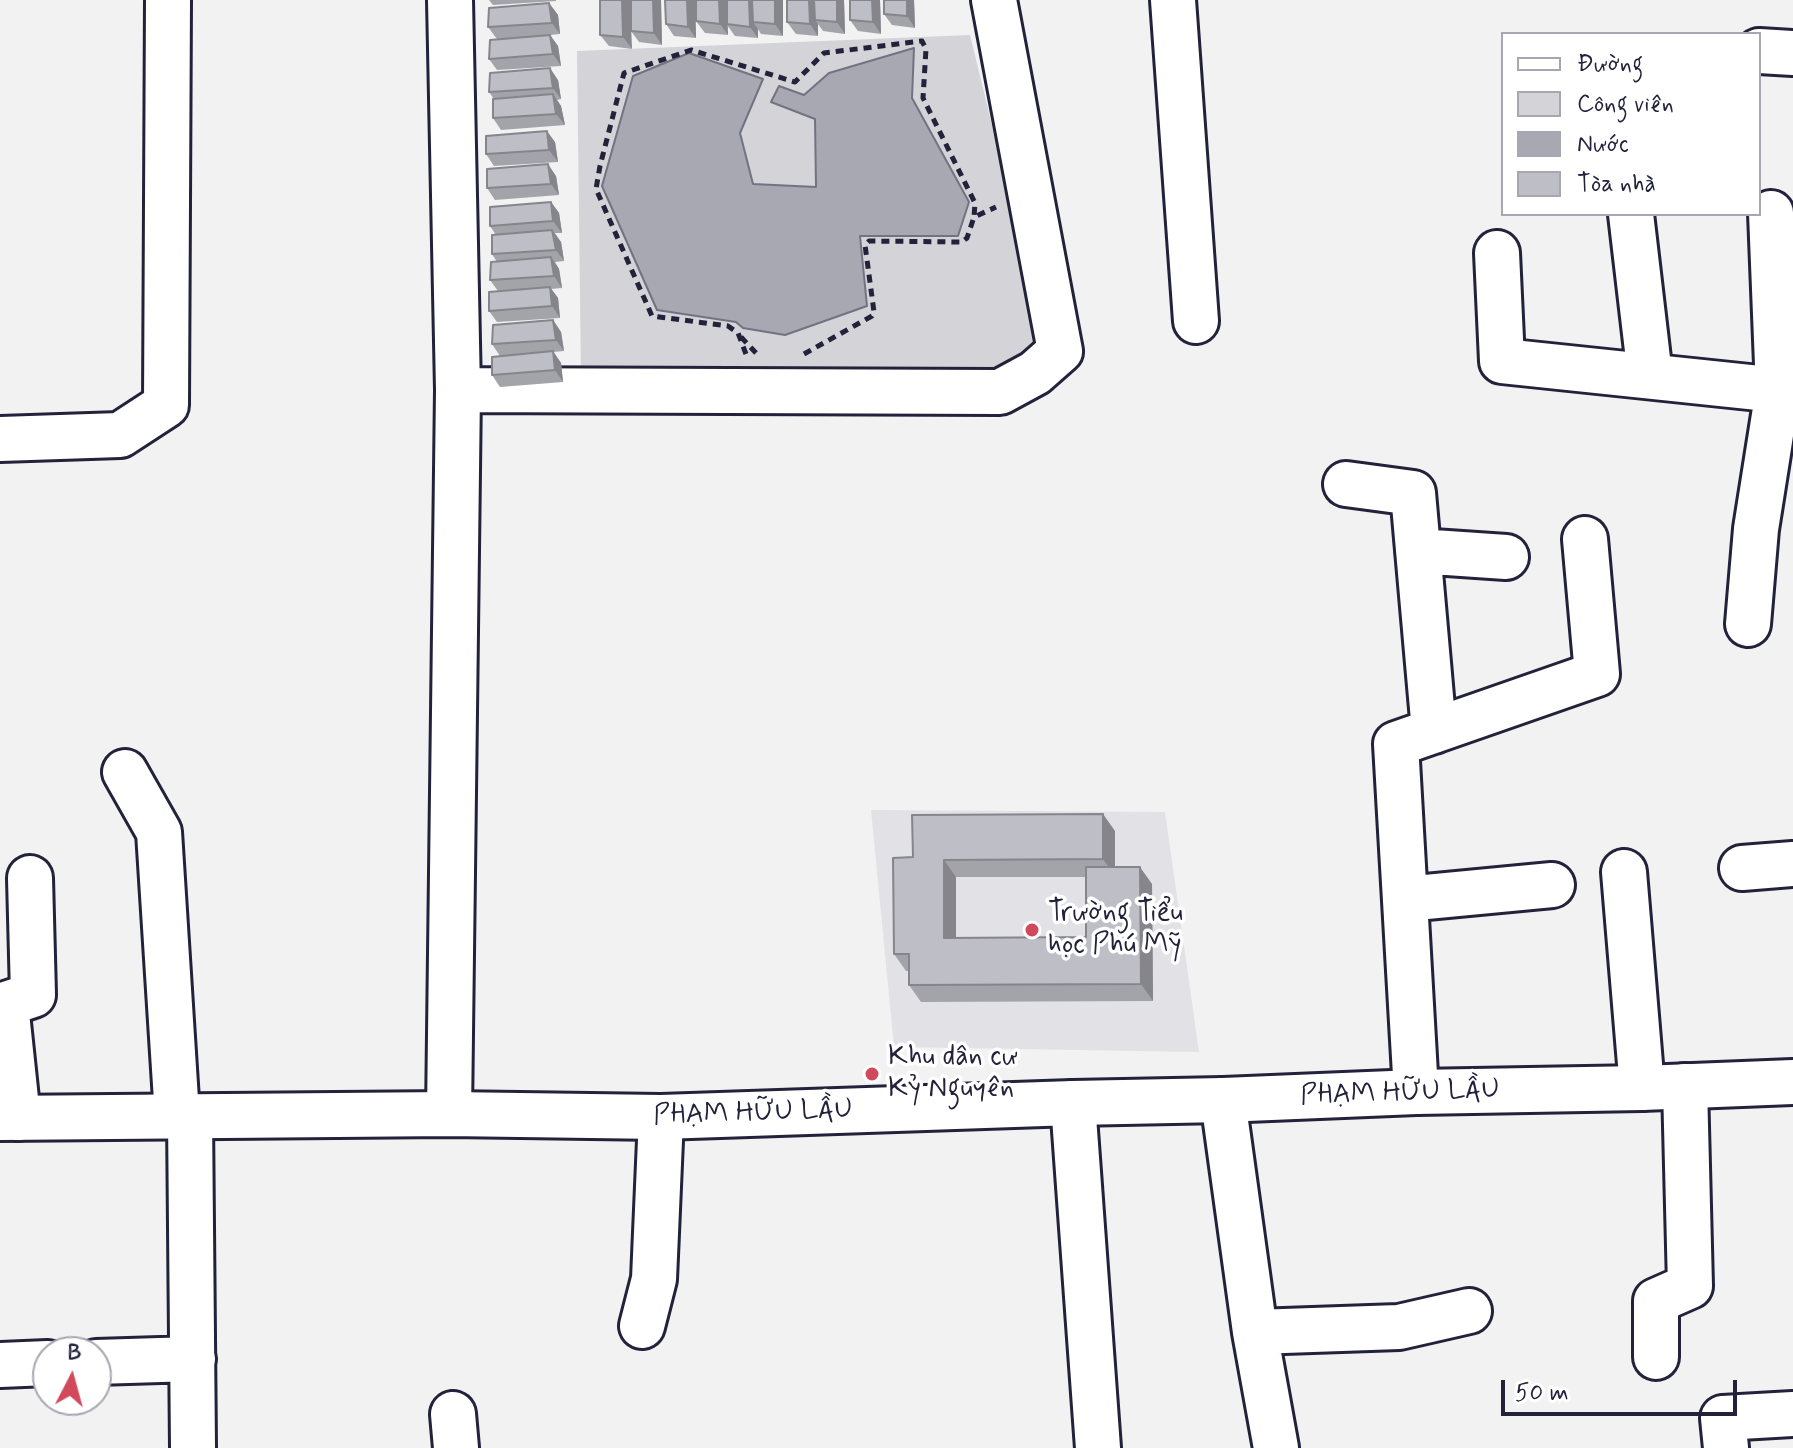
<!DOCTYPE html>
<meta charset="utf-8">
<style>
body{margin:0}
#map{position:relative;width:1793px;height:1448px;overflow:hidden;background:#f2f2f3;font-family:Mynerve,sans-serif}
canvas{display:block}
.legend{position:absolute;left:1501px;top:32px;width:260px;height:184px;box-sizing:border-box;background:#fff;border:2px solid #a7a7b1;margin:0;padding:10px 14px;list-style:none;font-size:24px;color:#22223b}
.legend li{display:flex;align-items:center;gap:16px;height:40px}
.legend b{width:40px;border:2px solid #a7a7b1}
.north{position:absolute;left:32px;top:1336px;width:80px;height:80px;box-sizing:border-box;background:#fff;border:2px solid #a7a7b1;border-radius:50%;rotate:6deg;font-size:22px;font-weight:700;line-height:32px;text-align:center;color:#22223b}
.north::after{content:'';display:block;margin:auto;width:28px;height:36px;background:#d1495b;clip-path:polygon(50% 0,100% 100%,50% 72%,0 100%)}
.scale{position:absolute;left:1501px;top:1380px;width:236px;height:36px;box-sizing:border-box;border:4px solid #22223b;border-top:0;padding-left:10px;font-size:24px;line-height:28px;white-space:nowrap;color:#22223b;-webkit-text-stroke:6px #fff;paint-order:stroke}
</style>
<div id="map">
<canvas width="1793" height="1448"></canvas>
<ul class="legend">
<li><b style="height:10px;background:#fff"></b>Đường</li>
<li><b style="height:22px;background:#d3d3d8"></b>Công viên</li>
<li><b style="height:22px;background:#a8a8b2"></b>Nước</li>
<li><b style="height:22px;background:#bebec6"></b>Tòa nhà</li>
</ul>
<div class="north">B</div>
<div class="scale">50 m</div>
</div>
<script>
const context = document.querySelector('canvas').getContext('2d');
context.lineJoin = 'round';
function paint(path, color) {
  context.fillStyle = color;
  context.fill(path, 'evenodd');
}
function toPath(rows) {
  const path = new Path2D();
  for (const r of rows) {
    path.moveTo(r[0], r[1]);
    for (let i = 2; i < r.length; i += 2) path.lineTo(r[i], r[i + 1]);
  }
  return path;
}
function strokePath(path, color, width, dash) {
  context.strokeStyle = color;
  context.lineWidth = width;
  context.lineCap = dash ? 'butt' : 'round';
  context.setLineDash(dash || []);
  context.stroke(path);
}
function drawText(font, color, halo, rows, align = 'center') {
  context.font = font + ' Mynerve,sans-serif';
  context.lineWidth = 7;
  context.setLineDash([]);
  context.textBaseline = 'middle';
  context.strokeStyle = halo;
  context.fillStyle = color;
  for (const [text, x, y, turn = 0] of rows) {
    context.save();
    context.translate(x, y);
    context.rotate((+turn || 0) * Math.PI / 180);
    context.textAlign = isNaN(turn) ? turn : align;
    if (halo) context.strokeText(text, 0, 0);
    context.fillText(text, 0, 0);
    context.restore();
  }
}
paint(toPath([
 [871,810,1165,812,1199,1052,894,1047]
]), '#e2e2e6');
paint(toPath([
 [970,35,1037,310,1038,330,1035,346,997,376,581,376,577,51]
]), '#d3d3d8');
const water = toPath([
 [914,48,912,98,969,202,958,236,860,236,867,306,785,335,743,328,736,322,657,310,602,186,633,76,689,53,763,79,740,133,753,184,816,187,815,119,771,102,779,86,804,95,829,73,914,48]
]);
paint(water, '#a8a8b2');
strokePath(water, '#727282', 2);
const minor = toPath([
 [1173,0,1196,321],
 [1759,51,1793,53],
 [1631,214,1650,376],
 [1497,253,1502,361,1778,390,1793,388],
 [458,390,1000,392,1035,373,1060,351,994,0],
 [0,439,120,435,166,405,168,0],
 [1346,484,1413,493,1434,731],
 [1418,551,1506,557],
 [1748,624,1756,529,1778,390,1771,213],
 [125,772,159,832,177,1116],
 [1742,868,1793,864],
 [1624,872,1642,1088],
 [1405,899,1552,885],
 [1416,1092,1396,744,1597,674,1585,539],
 [1223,1100,1255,1332,1276,1448],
 [1073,1103,1098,1448],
 [449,1114,458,390,450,0],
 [190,1116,193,1448],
 [18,1118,6,1004,33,995,30,878],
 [642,1326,654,1279,661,1117],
 [1255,1332,1399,1327,1469,1311],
 [1656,1357,1656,1301,1690,1286,1685,1086],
 [96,1362,193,1359],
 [0,1365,48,1363],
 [453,1414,456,1448],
 [1726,1448,1723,1418,1793,1414]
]);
const major = toPath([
 [0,1118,449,1114,661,1117,1073,1103,1223,1100,1416,1092,1642,1088,1793,1082]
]);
strokePath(minor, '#22223b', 50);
strokePath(major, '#22223b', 50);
strokePath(toPath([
 [741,337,756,353],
 [746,354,738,333,728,326,652,316,596,189,600,166,624,73,691,50,795,82,824,53,922,41,926,49,923,98,975,203,974,217,996,207],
 [804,354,872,316,874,312,865,245,869,241,962,242,967,238,974,217]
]), '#22223b', 5, [8, 6]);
strokePath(minor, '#fff', 44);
strokePath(major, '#fff', 44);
paint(toPath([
 [489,0,556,0,556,1,493,5],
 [600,0,632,49,609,46,600,35],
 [661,0,662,45,639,42,631,31],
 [695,0,696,38,674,36,666,24],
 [696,0,783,0,783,36,761,34,758,29,758,38,735,36,727,25,728,35,705,33,696,21],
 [787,0,844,0,845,34,823,31,818,24,818,36,796,34,787,22],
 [880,0,881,34,858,31,850,20],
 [914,0,915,28,892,25,884,14],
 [549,3,558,15,560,34,550,35,558,46,561,66,497,70,489,59,497,39,488,27],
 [558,80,561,99,557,100,561,106,565,125,501,130,493,118,494,99,489,92],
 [555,142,558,162,494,166,486,154],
 [556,176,559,195,495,200,487,188],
 [551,202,559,213,562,233,555,233,561,242,564,261,555,262,559,269,562,288,551,289,558,298,560,318,497,322,489,311,498,291,490,280,497,262,492,254,496,235,490,226],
 [553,320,561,332,564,351,553,352,561,363,563,382,500,387,492,375,500,356,492,344],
 [1115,831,1115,867,1152,884,1153,1001,921,1002,909,985,909,971,906,971,894,954,913,857],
 [956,877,1086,877,1086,937,956,938]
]), '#a3a3aa');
paint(toPath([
 [622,0,630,0,632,49,623,37],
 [653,0,661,0,662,45,654,33],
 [687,0,695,0,696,38,688,27],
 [719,0,727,0,728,35,720,24],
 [749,0,757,0,753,22,758,29,758,38,750,27],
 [775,0,783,0,783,36,775,24],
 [809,0,817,0,815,20,818,24,818,36,810,24],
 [837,0,844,0,845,34,837,22],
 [872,0,880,0,881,34,873,22],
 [907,0,914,0,915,28,907,16],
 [549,3,558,15,560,34,552,23],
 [550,35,558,46,561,66,553,54],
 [550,68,558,80,561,99,553,88],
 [553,94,561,106,565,125,556,114],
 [547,131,555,142,558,162,549,150],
 [548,164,556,176,559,195,551,184],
 [551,202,559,213,562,233,553,221],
 [552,230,561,242,564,261,556,250],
 [551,257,559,269,562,288,554,276],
 [550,287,558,298,560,318,552,306],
 [553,320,561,332,564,351,556,340],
 [553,351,561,363,563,382,555,370],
 [1103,814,1115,831,1115,876,1103,859],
 [944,860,956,877,956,955,944,938],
 [1140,867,1152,884,1153,1001,1141,984]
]), '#85858b');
const building = toPath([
 [600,0,622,0,623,37,600,35,600,0],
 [631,0,653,0,654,33,631,31,631,0],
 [665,0,687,0,688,27,666,24,665,0],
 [696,0,719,0,720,24,696,21,696,0],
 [727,0,749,0,750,27,727,24,727,0],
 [752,0,775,0,775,24,753,22,752,0],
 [787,0,809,0,810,24,787,22,787,0],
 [814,0,837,0,837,22,815,20,814,0],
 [850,0,872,0,873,22,850,20,850,0],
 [884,0,907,0,907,16,884,14,884,0],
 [549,3,552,23,488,27,489,8,549,3],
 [550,35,553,54,489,59,490,40,550,35],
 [550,68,553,88,489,92,490,73,550,68],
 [553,94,556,114,493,118,493,99,553,94],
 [547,131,549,150,486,154,486,136,547,131],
 [548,164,551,184,487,188,487,169,548,164],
 [551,202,553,221,490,226,490,207,551,202],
 [552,230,556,250,492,254,492,235,552,230],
 [551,257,554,276,490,280,491,262,551,257],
 [550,287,552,306,489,311,489,292,550,287],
 [553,320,556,340,492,344,493,325,553,320],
 [553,351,555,370,492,375,492,357,553,351],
 [1103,814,1103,859,944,860,944,938,1086,937,1086,867,1140,867,1141,984,909,985,909,954,894,954,893,858,913,857,912,815,1103,814]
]);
paint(building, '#bebec6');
strokePath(building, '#85858b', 2);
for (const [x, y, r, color] of [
 [1032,930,8,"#d1495b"],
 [872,1074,8,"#d1495b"]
]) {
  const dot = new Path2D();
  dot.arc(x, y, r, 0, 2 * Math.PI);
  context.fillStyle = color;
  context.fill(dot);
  strokePath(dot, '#fff', 3);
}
drawText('28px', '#22223b', '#fff', [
 ["Trường Tiểu",1048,914],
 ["học Phú Mỹ",1048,946],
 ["Khu dân cư",888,1058],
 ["Kỷ Nguyên",888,1090]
], 'left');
drawText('28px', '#22223b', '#fff', [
 ["PHẠM HỮU LẦU",1400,1094,-2],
 ["PHẠM HỮU LẦU",753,1114,-2]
]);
</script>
